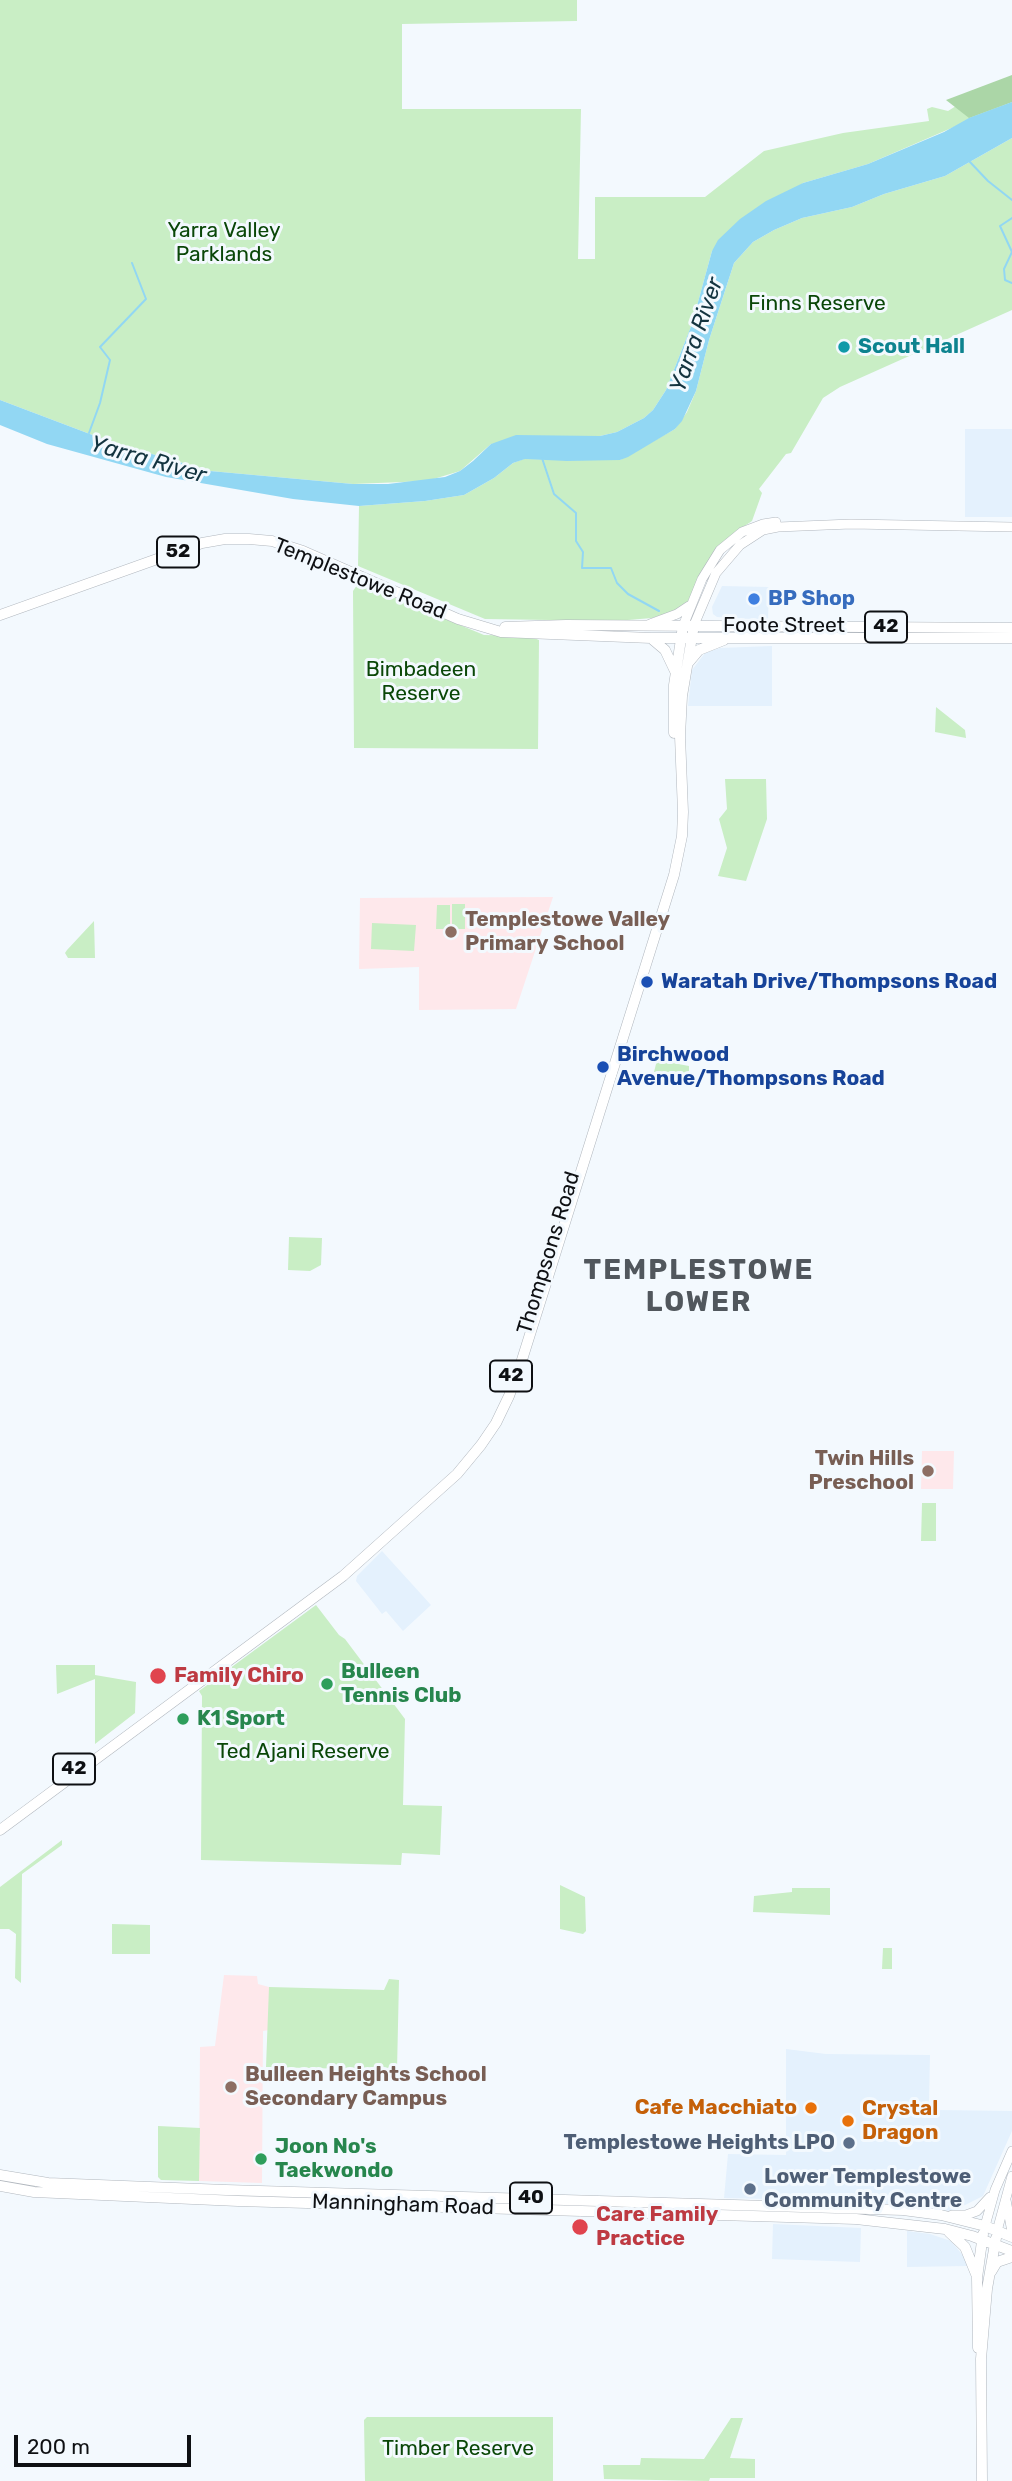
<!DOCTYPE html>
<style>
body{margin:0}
#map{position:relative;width:1012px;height:2481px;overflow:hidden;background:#f3f9fe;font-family:Rubik,sans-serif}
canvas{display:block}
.scale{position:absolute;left:14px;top:2435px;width:177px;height:32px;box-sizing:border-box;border:4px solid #0e1013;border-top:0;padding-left:9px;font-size:21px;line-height:24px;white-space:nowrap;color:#0e1013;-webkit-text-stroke:5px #f3f9fe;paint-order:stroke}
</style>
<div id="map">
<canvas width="1012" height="2481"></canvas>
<div class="scale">200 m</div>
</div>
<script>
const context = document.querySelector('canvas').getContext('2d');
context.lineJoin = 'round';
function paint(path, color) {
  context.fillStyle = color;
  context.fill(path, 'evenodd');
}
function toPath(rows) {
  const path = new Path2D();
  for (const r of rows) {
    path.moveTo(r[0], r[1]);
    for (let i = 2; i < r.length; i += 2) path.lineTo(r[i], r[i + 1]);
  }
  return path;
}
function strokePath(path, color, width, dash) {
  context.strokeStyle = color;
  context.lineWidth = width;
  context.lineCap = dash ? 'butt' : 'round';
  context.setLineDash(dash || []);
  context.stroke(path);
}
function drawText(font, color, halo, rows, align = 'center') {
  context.font = font + ' Rubik,sans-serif';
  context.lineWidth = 6;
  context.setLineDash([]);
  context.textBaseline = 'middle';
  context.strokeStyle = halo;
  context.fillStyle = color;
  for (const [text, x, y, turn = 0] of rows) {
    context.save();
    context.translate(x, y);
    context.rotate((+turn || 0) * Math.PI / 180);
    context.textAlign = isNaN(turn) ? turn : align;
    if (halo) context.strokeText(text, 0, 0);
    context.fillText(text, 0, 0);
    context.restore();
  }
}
paint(toPath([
 [965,429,1012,429,1012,517,965,517],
 [722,586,769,587,768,620,717,617,713,614,712,607],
 [772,646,772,706,688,706,692,670,705,653,720,648],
 [382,1551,431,1605,403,1631,386,1611,382,1614,356,1581,357,1576],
 [786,2049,826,2054,930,2055,929,2101,932,2108,937,2110,1012,2111,1012,2131,983,2196,953,2211,818,2200,724,2198,728,2154,786,2155],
 [773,2224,861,2228,860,2262,772,2259],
 [907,2231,930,2234,951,2241,966,2259,967,2266,907,2267]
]), '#e4f1fd');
paint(toPath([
 [553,897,516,1009,419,1010,419,967,359,969,360,898],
 [922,1451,954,1451,953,1489,921,1489],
 [224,1975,257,1976,258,1984,269,1987,269,2030,263,2031,262,2183,199,2181,200,2047,215,2046]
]), '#fee8eb');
paint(toPath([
 [0,0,577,0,577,21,402,24,402,109,581,109,578,259,595,259,595,197,705,197,764,151,843,133,929,121,927,109,932,107,948,111,972,96,1012,102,868,164,803,183,712,251,692,324,666,390,653,410,644,418,617,432,600,436,568,436,491,444,460,471,427,481,353,484,210,471,111,442,0,400],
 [1012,138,1012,310,840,387,823,398,791,453,786,454,759,489,762,493,752,521,737,531,703,569,687,603,681,609,652,618,616,621,485,619,358,566,359,506,425,501,464,495,494,478,513,463,524,459,620,460,675,429,687,412,696,391,709,340,734,263,753,242,774,230,802,218,852,207,884,194,945,176],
 [357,585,364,585,484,635,529,636,539,640,538,749,354,748,353,591],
 [936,707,965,730,966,738,935,732],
 [725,779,766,779,767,819,746,881,718,876,727,848,719,819,727,809],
 [452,904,465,904,465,929,452,929],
 [437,905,450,905,450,929,436,929],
 [94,921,95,958,68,958,65,953,67,950],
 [372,923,416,925,414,951,371,949],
 [657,1060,689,1066,689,1077,654,1072],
 [289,1237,322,1238,321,1265,310,1271,288,1270],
 [922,1503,936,1503,936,1541,921,1541],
 [316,1605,339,1635,345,1639,405,1719,403,1805,442,1806,440,1855,402,1853,401,1865,201,1860,202,1696,199,1691],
 [56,1665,95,1665,95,1675,136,1682,135,1713,95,1744,95,1679,57,1694],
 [62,1840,62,1845,22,1874,21,1983,15,1978,16,1934,9,1929,0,1929,0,1887],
 [560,1885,585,1897,586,1931,583,1934,560,1929],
 [792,1888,830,1888,830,1915,753,1912,754,1896,792,1892],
 [112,1924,150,1925,150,1954,112,1954],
 [883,1948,892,1948,892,1969,882,1969],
 [389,1979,399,1980,397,2070,266,2067,269,1987,384,1990],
 [158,2126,200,2128,199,2181,161,2180,158,2177],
 [367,2417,553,2417,553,2481,365,2481,364,2420],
 [731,2418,743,2418,730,2458,755,2459,755,2478,710,2478,709,2481,604,2479,603,2465,640,2465,641,2458,704,2459]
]), '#c9eec5');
paint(toPath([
 [1012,75,1012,102,969,118,946,100]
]), '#abd6a7');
paint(toPath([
 [1012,102,1012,138,945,176,884,194,852,207,802,218,774,230,753,242,734,263,709,340,696,391,682,421,675,429,628,457,620,460,567,461,525,459,513,463,494,478,464,495,425,501,359,506,293,499,166,477,47,444,0,425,0,400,111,442,210,471,353,484,388,484,445,477,460,471,473,461,491,444,516,435,600,436,617,432,644,418,653,410,666,390,692,324,712,251,718,240,740,219,766,201,803,183,868,164,944,132,969,118]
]), '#92d7f3');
strokePath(toPath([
 [969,161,988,181,1012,200],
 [1012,218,1000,226,1012,252,1004,269,1005,280,1012,283],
 [89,433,100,403,110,360,100,347,146,299,132,263],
 [542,458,554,494,576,513,576,541,583,552,582,568,611,568,617,583,628,594,659,611]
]), '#92d7f3', 2);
const secondary = toPath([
 [650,624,677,614,689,606],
 [694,625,716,573,740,545,763,530,778,527,851,524,1012,527],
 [683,626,702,579,720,550,742,532,763,524,776,522],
 [1006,2200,1012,2232],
 [952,2215,966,2215,977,2211,990,2197],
 [985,2226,995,2190,1012,2151],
 [997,2231,1012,2176]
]);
const primary = toPath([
 [0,615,202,543,225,539,249,539,272,541,303,551,458,619,501,632,651,638,1012,638],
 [505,627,566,625,1012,628],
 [652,639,665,650,675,671],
 [688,663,699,650,724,640],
 [674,733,674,685,683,626],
 [0,1830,343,1576,457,1474,481,1445,496,1423,509,1396,521,1363,674,875,682,836,683,812,680,736,682,696,694,625],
 [0,2175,48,2183,226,2190,903,2210,941,2215,985,2226,1012,2237],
 [0,2186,34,2192,238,2201,856,2219,945,2229,972,2236,1012,2251],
 [949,2232,965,2247,976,2274],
 [991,2272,997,2262,1012,2257],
 [978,2348,977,2278,983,2234],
 [982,2481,981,2359,987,2289,996,2238]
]);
strokePath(secondary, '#b1b7be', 10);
strokePath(primary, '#b1b7be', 11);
strokePath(secondary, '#fff', 9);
strokePath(primary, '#fff', 10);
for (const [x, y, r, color] of [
 [844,347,7,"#0f9aa8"],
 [754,599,7,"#3f7fe0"],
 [451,932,7,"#8d6e63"],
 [647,982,7,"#1a4fb4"],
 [603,1067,7,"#1a4fb4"],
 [928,1471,7,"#8d6e63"],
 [158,1676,9,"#e0444e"],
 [327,1684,7,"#2e9e5b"],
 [183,1719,7,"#2e9e5b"],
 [231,2087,7,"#8d6e63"],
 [811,2108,7,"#e8710a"],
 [848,2121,7,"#e8710a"],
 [849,2143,7,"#5c6f8a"],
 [261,2159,7,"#2e9e5b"],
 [750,2189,7,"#5c6f8a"],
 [580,2227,9,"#e0444e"]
]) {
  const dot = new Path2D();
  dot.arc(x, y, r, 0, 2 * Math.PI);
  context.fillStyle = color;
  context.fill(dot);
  strokePath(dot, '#f3f9fe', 2.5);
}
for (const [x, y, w] of [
 [178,552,42],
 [886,627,42],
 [511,1376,42],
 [74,1769,42],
 [531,2198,42]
]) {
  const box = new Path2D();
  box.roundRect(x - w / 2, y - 15.5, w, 31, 5);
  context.fillStyle = '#f3f9fe';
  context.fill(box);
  strokePath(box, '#0e1013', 2);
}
drawText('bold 19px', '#0e1013', null, [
 ["52",178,552],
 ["42",886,627],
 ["42",511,1376],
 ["42",74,1769],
 ["40",531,2198]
]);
drawText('21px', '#0a4708', '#f3f9fe', [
 ["Yarra Valley",224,231],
 ["Parklands",224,255],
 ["Finns Reserve",817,304],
 ["Bimbadeen",421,670],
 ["Reserve",421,694],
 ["Ted Ajani Reserve",303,1752],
 ["Timber Reserve",458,2449]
]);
drawText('bold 21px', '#0d838f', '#f3f9fe', [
 ["Scout Hall",858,347]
], 'left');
drawText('21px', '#0e1013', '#f3f9fe', [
 ["Templestowe Road",360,579,22],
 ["Foote Street",784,626],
 ["Thompsons Road",549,1253,-73],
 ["Manningham Road",403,2205,2]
]);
drawText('bold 21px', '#366cbe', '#f3f9fe', [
 ["BP Shop",768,599]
], 'left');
drawText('bold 21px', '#785e54', '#f3f9fe', [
 ["Templestowe Valley",465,920],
 ["Primary School",465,944],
 ["Twin Hills",914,1459,"right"],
 ["Preschool",914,1483,"right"],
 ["Bulleen Heights School",245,2075],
 ["Secondary Campus",245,2099]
], 'left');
drawText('bold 21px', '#164399', '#f3f9fe', [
 ["Waratah Drive/Thompsons Road",661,982],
 ["Birchwood",617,1055],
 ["Avenue/Thompsons Road",617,1079]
], 'left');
drawText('bold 21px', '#27864d', '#f3f9fe', [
 ["Bulleen",341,1672],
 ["Tennis Club",341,1696],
 ["K1 Sport",197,1719],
 ["Joon No's",275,2147],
 ["Taekwondo",275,2171]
], 'left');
drawText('bold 21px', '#be3a42', '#f3f9fe', [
 ["Family Chiro",174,1676],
 ["Care Family",596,2215],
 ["Practice",596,2239]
], 'left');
drawText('bold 21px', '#c56008', '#f3f9fe', [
 ["Cafe Macchiato",797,2108],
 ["Crystal",862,2109,"left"],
 ["Dragon",862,2133,"left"]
], 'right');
drawText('bold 21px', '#4e5e75', '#f3f9fe', [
 ["Templestowe Heights LPO",835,2143],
 ["Lower Templestowe",764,2177,"left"],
 ["Community Centre",764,2201,"left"]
], 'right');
drawText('italic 23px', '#133440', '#f3f9fe', [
 ["Yarra River",697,335,-71],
 ["Yarra River",148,460,16]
]);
context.letterSpacing = '2px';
drawText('bold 28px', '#51575d', '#f3f9fe', [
 ["TEMPLESTOWE",699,1271],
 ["LOWER",699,1303]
]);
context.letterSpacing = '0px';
</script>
